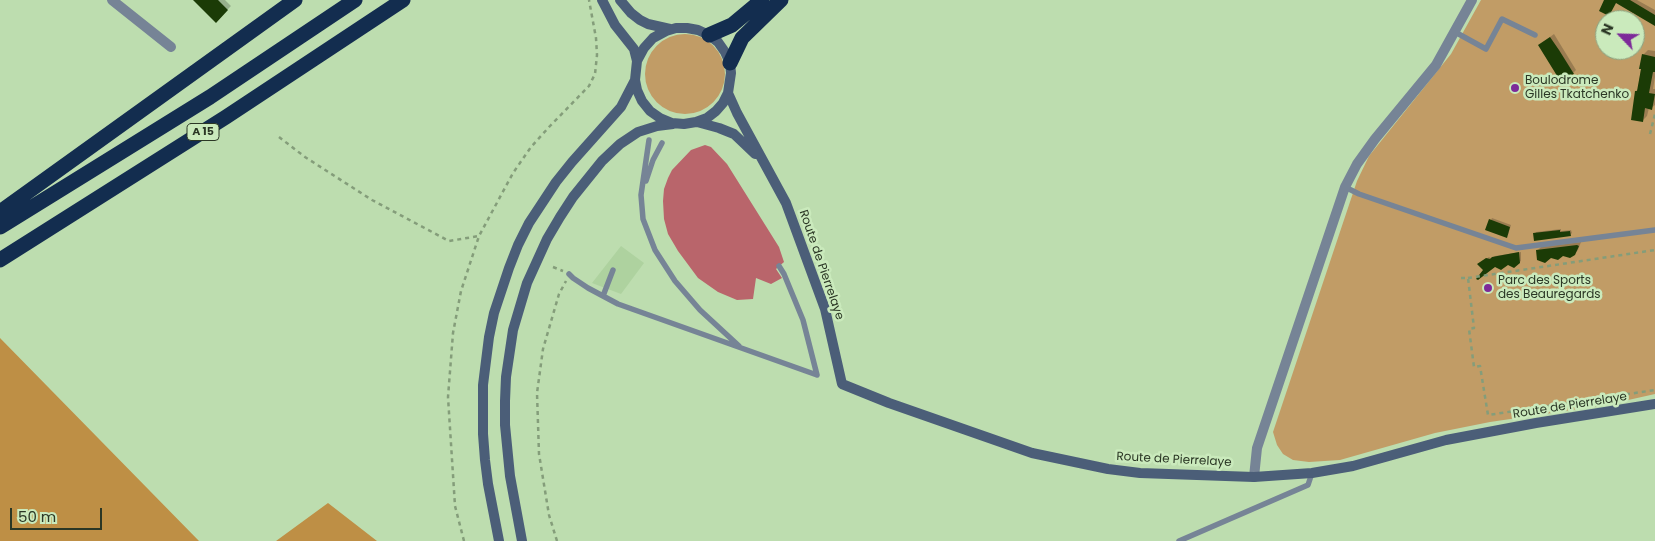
<!DOCTYPE html>
<style>
body{margin:0}
#map{position:relative;width:1655px;height:541px;overflow:hidden;background:#bdddaf;font-family:Poppins,sans-serif}
canvas{display:block}
.north{position:absolute;left:1595px;top:10px;width:50px;height:50px;box-sizing:border-box;background:#caeabc;border:1px solid #8aa280;border-radius:50%;rotate:294deg;font-size:14px;font-weight:700;line-height:20px;text-align:center;color:#2b3725}
.north::after{content:'';display:block;margin:auto;width:18px;height:22px;background:#7d2a99;clip-path:polygon(50% 0,100% 100%,50% 72%,0 100%)}
.scale{position:absolute;left:10px;top:508px;width:92px;height:22px;box-sizing:border-box;border:2px solid #2b3725;border-top:0;padding-left:6px;font-size:15px;line-height:18px;white-space:nowrap;color:#2b3725;-webkit-text-stroke:4px #caeabc;paint-order:stroke}
</style>
<div id="map">
<canvas width="1655" height="541"></canvas>
<div class="north">N</div>
<div class="scale">50 m</div>
</div>
<script>
const context = document.querySelector('canvas').getContext('2d');
context.lineJoin = 'round';
function paint(path, color) {
  context.fillStyle = color;
  context.fill(path, 'evenodd');
}
function toPath(rows) {
  const path = new Path2D();
  for (const r of rows) {
    if (r.length === 3) {
      path.moveTo(r[0] + r[2], r[1]);
      path.arc(r[0], r[1], r[2], 0, 2 * Math.PI);
      continue;
    }
    path.moveTo(r[0], r[1]);
    for (let i = 2; i < r.length; i += 2) path.lineTo(r[i], r[i + 1]);
  }
  return path;
}
function strokePath(path, color, width, dash) {
  context.strokeStyle = color;
  context.lineWidth = width;
  context.lineCap = dash ? 'butt' : 'round';
  context.setLineDash(dash || []);
  context.stroke(path);
}
function drawText(font, color, halo, rows, align = 'center') {
  context.font = font + ' Poppins,sans-serif';
  context.lineWidth = 5;
  context.setLineDash([]);
  context.textBaseline = 'middle';
  context.strokeStyle = halo;
  context.fillStyle = color;
  for (const [text, x, y, turn = 0] of rows) {
    context.save();
    context.translate(x, y);
    context.rotate((+turn || 0) * Math.PI / 180);
    context.textAlign = isNaN(turn) ? turn : align;
    if (halo) context.strokeText(text, 0, 0);
    context.fillText(text, 0, 0);
    context.restore();
  }
}
paint(toPath([
 [621,246,644,263,621,294,592,283]
]), '#aed29f');
paint(toPath([
 [1481,0,1655,0,1655,394,1606,405,1490,422,1435,433,1340,460,1309,462,1293,460,1283,454,1277,445,1273,432,1357,181,1369,156,1451,54],
 [1605,20,1635,20,1635,50,1605,50],
 [685,74,40]
]), '#c19c66');
paint(toPath([
 [0,338,199,541,0,541],
 [328,503,377,541,276,541]
]), '#be8f45');
paint(toPath([
 [705,145,711,147,727,164,779,247,784,262,776,269,782,278,771,284,756,278,753,299,737,300,718,292,698,278,678,251,668,234,664,219,663,201,664,189,668,178,672,170,691,150]
]), '#b9656b');
paint(toPath([
 [194,0,225,0,231,6,216,21],
 [1606,0,1637,0,1655,10,1655,24,1616,2,1609,14],
 [1554,34,1576,70,1573,73,1539,45],
 [1648,50,1655,51,1655,77,1653,89,1655,89,1655,105,1651,108,1649,108,1647,116,1642,121,1636,91,1638,89,1643,55],
 [1492,218,1511,225,1508,235,1491,220],
 [1561,229,1561,231,1571,230,1572,233,1570,235,1535,234,1536,232],
 [1581,242,1578,250,1574,254,1537,251,1541,247],
 [1521,252,1521,261,1514,266,1508,263,1485,269,1480,263,1489,257,1492,259,1495,256]
]), '#0003');
paint(toPath([
 [193,0,218,0,228,10,216,23],
 [1604,0,1630,0,1655,15,1655,26,1616,3,1609,16,1599,11],
 [1550,37,1559,50,1574,74,1559,79,1538,45],
 [1642,54,1655,57,1655,72,1653,72,1649,93,1655,94,1652,110,1645,108,1643,122,1631,120,1635,91,1637,91,1641,69,1639,69],
 [1489,219,1510,227,1507,238,1485,230],
 [1560,230,1560,232,1570,231,1571,236,1534,241,1533,233],
 [1577,245,1579,246,1575,255,1570,258,1563,256,1558,260,1551,258,1545,263,1537,260,1536,250],
 [1519,252,1520,263,1514,268,1508,265,1501,270,1495,267,1478,280,1476,279,1483,270,1477,264,1486,258,1490,259,1492,257]
]), '#1b3b06');
strokePath(toPath([
 [1650,134,1655,114],
 [279,137,305,157,372,200,449,241,479,236],
 [553,267,563,271],
 [1461,278,1468,278,1474,328,1469,329,1474,367,1480,366,1488,415,1655,390],
 [1468,278,1655,250],
 [464,541,455,506,448,397,453,333,461,291,479,236,513,173,531,147,550,126,589,86,595,74,597,55,596,38,589,0],
 [557,541,549,515,539,454,537,393,543,349,559,294,566,281]
]), '#849d7a', 2.5, [4, 4]);
strokePath(toPath([
 [1455,32,1486,49,1502,19,1535,35],
 [649,140,641,195,643,219,655,250,675,281,700,310,739,346],
 [646,181,653,160,662,143],
 [1345,187,1359,194,1516,248,1655,230],
 [779,266,784,274,803,320,817,375],
 [569,274,573,278,588,288,618,304,817,375],
 [603,296,613,270],
 [1179,541,1308,485,1312,473]
]), '#768496', 5.5);
strokePath(toPath([
 [112,0,171,47],
 [1254,477,1257,448,1345,187,1357,164,1375,139,1436,65,1472,0]
]), '#768496', 10);
strokePath(toPath([
 [602,0,615,25,634,49,637,61],
 [620,0,631,13,640,20,648,24,670,29],
 [728,93,737,113,786,203,825,309,842,384,889,403,1032,453,1108,469,1140,473,1254,477,1312,473,1353,466,1446,440,1536,423,1655,404],
 [697,122,719,128,734,134,755,154],
 [499,541,488,484,485,460,483,434,483,385,489,337,494,313,509,268,518,245,529,223,556,182,572,162,621,107,635,80,637,61,644,48,653,38,666,31,676,28,687,28,698,30,709,35,718,42,725,52,730,63,731,73,728,93,723,103,716,111,707,118,696,122,684,124,672,123,660,118,650,111,642,101,637,90,635,80],
 [522,541,510,476,505,425,505,401,506,377,513,330,527,283,547,239,560,217,573,197,602,161,620,144,638,132,657,126,673,124]
]), '#4b5e78', 10);
strokePath(toPath([
 [709,35,732,25,762,0],
 [730,63,742,38,781,0],
 [0,212,295,0],
 [0,227,210,97,355,0],
 [0,260,226,117,403,0]
]), '#132d4f', 15);
for (const [x, y, r, color] of [
 [1515,88,5,"#7d2a99"],
 [1488,288,5,"#7d2a99"]
]) {
  const dot = new Path2D();
  dot.arc(x, y, r, 0, 2 * Math.PI);
  context.fillStyle = color;
  context.fill(dot);
  strokePath(dot, '#caeabc', 2);
}
for (const [x, y, w] of [
 [203,132,32]
]) {
  const box = new Path2D();
  box.roundRect(x - w / 2, y - 8.5, w, 17, 4);
  context.fillStyle = '#caeabc';
  context.fill(box);
  strokePath(box, '#2b3725', 1);
}
drawText('bold 11px', '#2b3725', null, [
 ["A 15",203,132]
]);
drawText('12px', '#2b3725', '#caeabc', [
 ["Boulodrome",1525,81],
 ["Gilles Tkatchenko",1525,95],
 ["Parc des Sports",1498,281],
 ["des Beauregards",1498,295]
], 'left');
drawText('12px', '#2b3725', '#caeabc', [
 ["Route de Pierrelaye",821,265,71],
 ["Route de Pierrelaye",1570,406,-9],
 ["Route de Pierrelaye",1174,460,3]
]);
</script>
